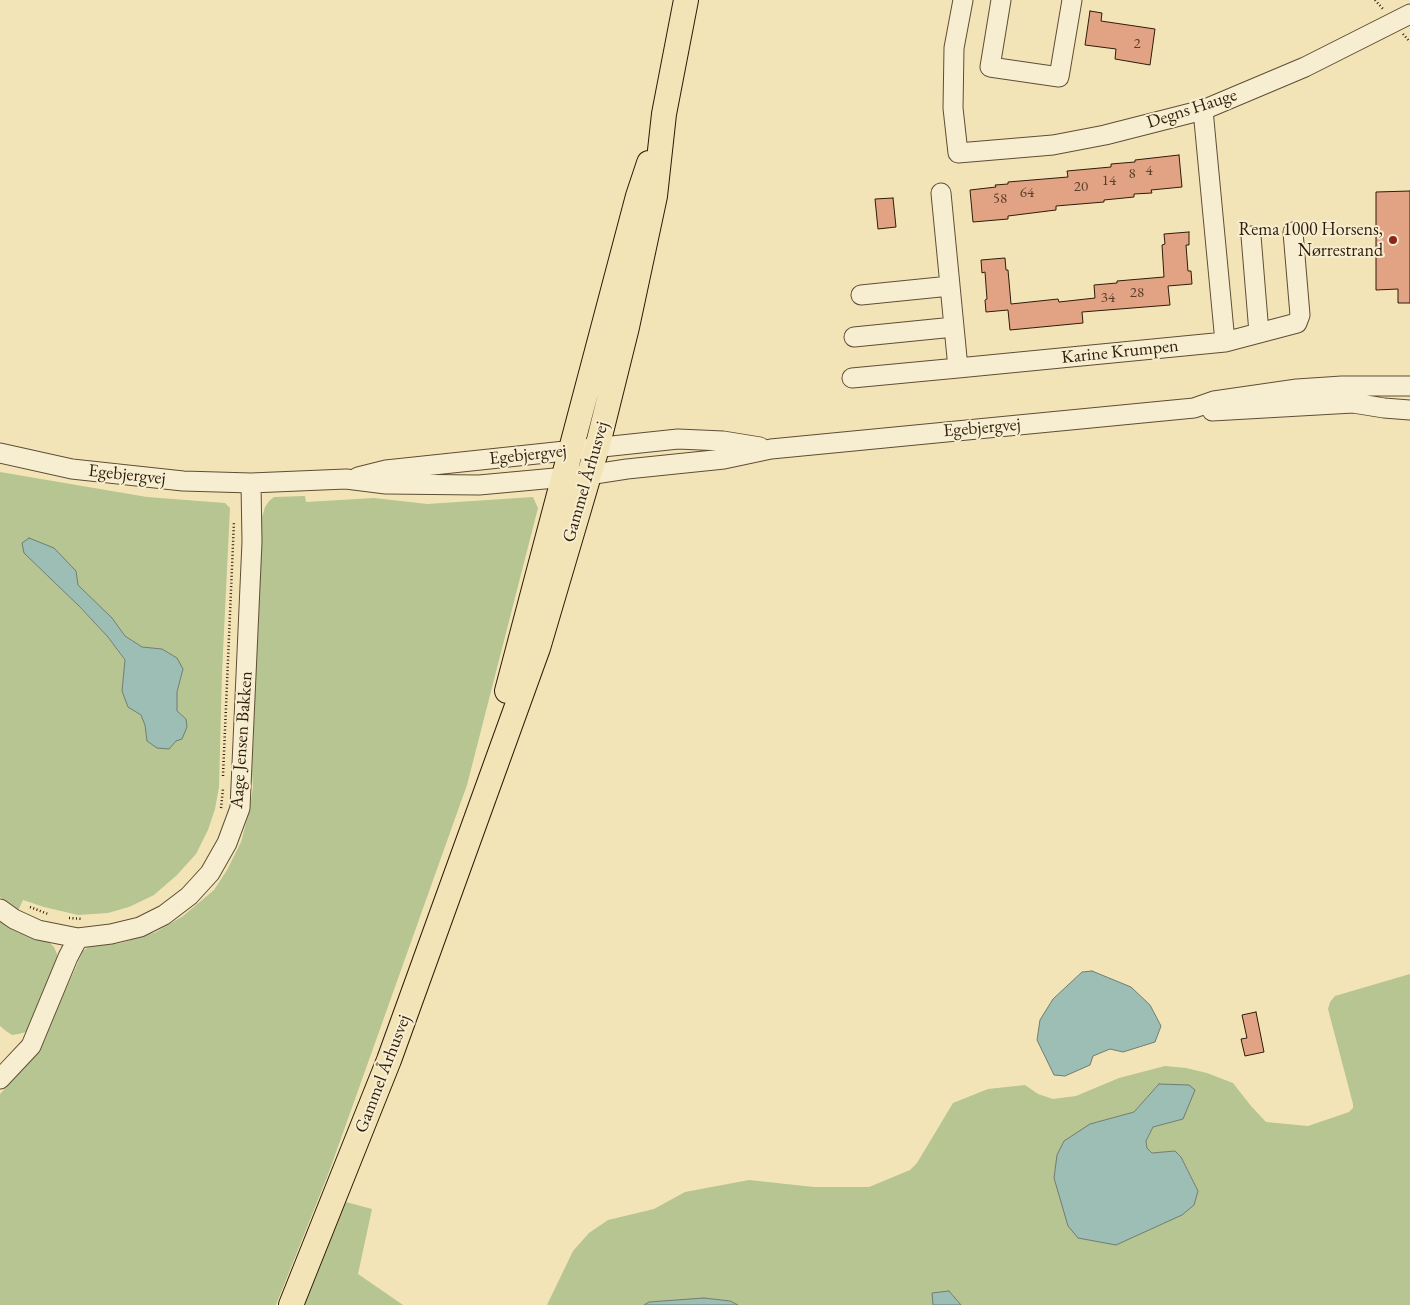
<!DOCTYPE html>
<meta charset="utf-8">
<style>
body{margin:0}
canvas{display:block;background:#f3e4b7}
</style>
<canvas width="1410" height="1305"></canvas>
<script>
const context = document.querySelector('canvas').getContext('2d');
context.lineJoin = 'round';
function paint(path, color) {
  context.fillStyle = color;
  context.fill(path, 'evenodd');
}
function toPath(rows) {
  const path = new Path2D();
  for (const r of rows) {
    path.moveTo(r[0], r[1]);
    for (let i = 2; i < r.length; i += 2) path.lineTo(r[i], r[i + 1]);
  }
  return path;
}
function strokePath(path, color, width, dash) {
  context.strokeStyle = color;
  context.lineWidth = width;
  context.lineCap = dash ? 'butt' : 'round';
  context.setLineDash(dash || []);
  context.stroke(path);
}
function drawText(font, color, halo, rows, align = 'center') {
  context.font = font + ' "EB Garamond",serif';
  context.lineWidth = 4;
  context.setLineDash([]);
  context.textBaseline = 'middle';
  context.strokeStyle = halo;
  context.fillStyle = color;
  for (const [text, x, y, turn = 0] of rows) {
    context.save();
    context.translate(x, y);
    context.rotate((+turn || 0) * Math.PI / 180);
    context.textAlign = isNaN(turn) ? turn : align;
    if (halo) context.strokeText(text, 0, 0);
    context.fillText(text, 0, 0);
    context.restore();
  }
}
paint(toPath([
 [0,472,147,497,225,503,230,508,222,673,219,787,215,809,208,830,196,854,177,875,154,895,129,907,108,913,78,915,44,907,23,900,18,911,0,897],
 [24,553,76,571,78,585,112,618,125,636,142,647,162,649,183,669,177,692,177,711,186,719,176,740,169,749,147,741,145,725,141,714,122,691,125,661,108,637,52,578],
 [305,496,306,502,374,498,427,504,533,497,538,508,467,785,329,1172,276,1305,0,1305,0,1094,27,1065,40,1047,83,951,88,947,121,943,156,932,183,916,214,890,227,870,241,842,249,812,253,787,252,773,262,517,265,507,269,501,274,497],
 [0,922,24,934,49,942,54,947,57,954,58,961,30,1027,26,1032,19,1034,12,1035,6,1031,0,1026],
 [1410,974,1410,1305,961,1305,949,1291,933,1293,933,1305,738,1305,730,1301,649,1302,644,1305,547,1305,573,1251,589,1233,608,1220,654,1209,685,1192,749,1180,814,1187,869,1187,910,1170,917,1163,953,1103,988,1089,1025,1085,1038,1094,1053,1099,1076,1096,1119,1078,1165,1066,1186,1068,1207,1073,1233,1083,1251,1106,1266,1122,1308,1126,1349,1112,1353,1108,1353,1104,1328,1009,1330,1002,1335,996],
 [1159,1085,1183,1119,1153,1127,1146,1141,1147,1148,1153,1153,1175,1151,1181,1157,1198,1191,1194,1205,1090,1124,1134,1112],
 [346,1202,372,1209,358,1274,403,1305,305,1305]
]), '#b6c592');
const water = toPath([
 [29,538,54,548,76,571,78,585,112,618,125,636,142,647,162,649,177,658,183,669,177,692,177,711,186,719,187,727,182,739,176,741,169,749,157,748,147,741,145,725,141,715,128,707,122,691,125,660,108,637,79,606,24,553,22,543,29,538],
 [1092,971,1131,987,1150,1005,1161,1026,1155,1042,1123,1052,1110,1049,1093,1056,1090,1065,1065,1076,1054,1075,1037,1040,1040,1020,1053,999,1082,972,1092,971],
 [1159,1084,1189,1085,1195,1090,1183,1119,1153,1127,1146,1141,1147,1148,1152,1153,1175,1151,1181,1157,1198,1191,1194,1205,1182,1215,1116,1245,1078,1238,1068,1226,1054,1178,1057,1155,1064,1141,1090,1124,1134,1112,1159,1084],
 [949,1291,961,1305,933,1305,932,1293,949,1291],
 [704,1298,730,1301,738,1305,644,1305,649,1302,704,1298]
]);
paint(water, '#9dbeb5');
strokePath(water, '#707d71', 1);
const building = toPath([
 [1090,11,1102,13,1101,21,1155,29,1150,65,1115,59,1116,49,1085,45,1090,11],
 [1179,155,1182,187,1151,190,1152,193,1134,194,1134,197,1104,200,1104,202,1056,206,1056,210,1008,216,1008,219,973,222,970,190,996,187,995,185,1008,184,1008,182,1068,177,1067,171,1111,167,1111,164,1135,162,1135,160,1179,155],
 [1410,191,1410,303,1398,303,1398,289,1376,290,1376,192,1410,191],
 [893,198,896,227,878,229,875,199,893,198],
 [1189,232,1189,245,1186,245,1188,271,1191,271,1192,284,1168,286,1170,305,1082,312,1083,323,1010,330,1008,310,986,312,985,300,987,299,985,272,982,273,981,260,1005,258,1006,270,1008,270,1011,304,1058,299,1059,302,1095,298,1094,285,1117,283,1117,281,1164,277,1162,245,1165,244,1164,234,1189,232],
 [1256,1012,1264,1052,1245,1056,1241,1039,1247,1038,1242,1015,1256,1012]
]);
paint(building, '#e2a385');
strokePath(building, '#2d1c0a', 1);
const minor = toPath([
 [963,0,954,48,953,108,958,153,1053,145,1105,135,1203,110,1305,67,1410,14],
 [1001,0,990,67,1059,77,1072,0],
 [941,193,958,368,1225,342,1203,110],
 [1251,236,1259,333],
 [861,295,950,286],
 [854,337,954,327],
 [1225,342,1297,323,1300,315,1293,232],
 [852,378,958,368],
 [1212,411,1353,403,1384,408,1410,410],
 [0,453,72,469,183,481,251,483,346,479,386,484,479,485,588,475,627,469,724,459,771,449,1194,408,1214,401,1297,389,1342,386,1410,386],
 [358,477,386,470,678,439,723,441,760,447],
 [0,909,14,919,38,930,78,938,111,934,140,927,164,915,189,896,210,873,227,843,240,808,252,542,251,483],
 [0,1079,31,1046,68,957,78,938]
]);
const major = toPath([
 [507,691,638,196,649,163],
 [291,1305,389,1060,538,648,597,448,627,327,655,196,664,114,686,0]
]);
strokePath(minor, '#5e4e35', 21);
strokePath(major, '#2d1c0a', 26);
strokePath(toPath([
 [1375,0,1384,10],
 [1403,34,1410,42],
 [223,776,234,521],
 [221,808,223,789],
 [30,907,48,914],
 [69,918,83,919]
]), '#2d1c0a', 2.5, [1, 2.5]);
strokePath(minor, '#f7edd0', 19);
strokePath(major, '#f3e4b7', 24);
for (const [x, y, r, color] of [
 [1393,240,5,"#8f2418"]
]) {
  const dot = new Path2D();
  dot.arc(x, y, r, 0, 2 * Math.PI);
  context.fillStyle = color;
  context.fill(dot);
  strokePath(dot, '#f7edd0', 2);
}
drawText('15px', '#5a3e29', null, [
 ["2",1137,44],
 ["4",1149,171],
 ["8",1132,174],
 ["14",1109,181],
 ["20",1081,187],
 ["64",1027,193],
 ["58",1000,199],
 ["28",1137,293],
 ["34",1108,298]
]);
drawText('18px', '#2d1c0a', '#f7edd0', [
 ["Degns Hauge",1192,109,-18],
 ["Karine Krumpen",1120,352,-6],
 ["Egebjergvej",982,428,-5],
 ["Egebjergvej",528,455,-6],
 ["Egebjergvej",127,475,6],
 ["Gammel Århusvej",586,482,-74],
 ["Aage Jensen Bakken",242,740,-86],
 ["Gammel Århusvej",383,1074,-69]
]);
drawText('18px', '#2d1c0a', '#f7edd0', [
 ["Rema 1000 Horsens,",1383,230],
 ["Nørrestrand",1383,251]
], 'right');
</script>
